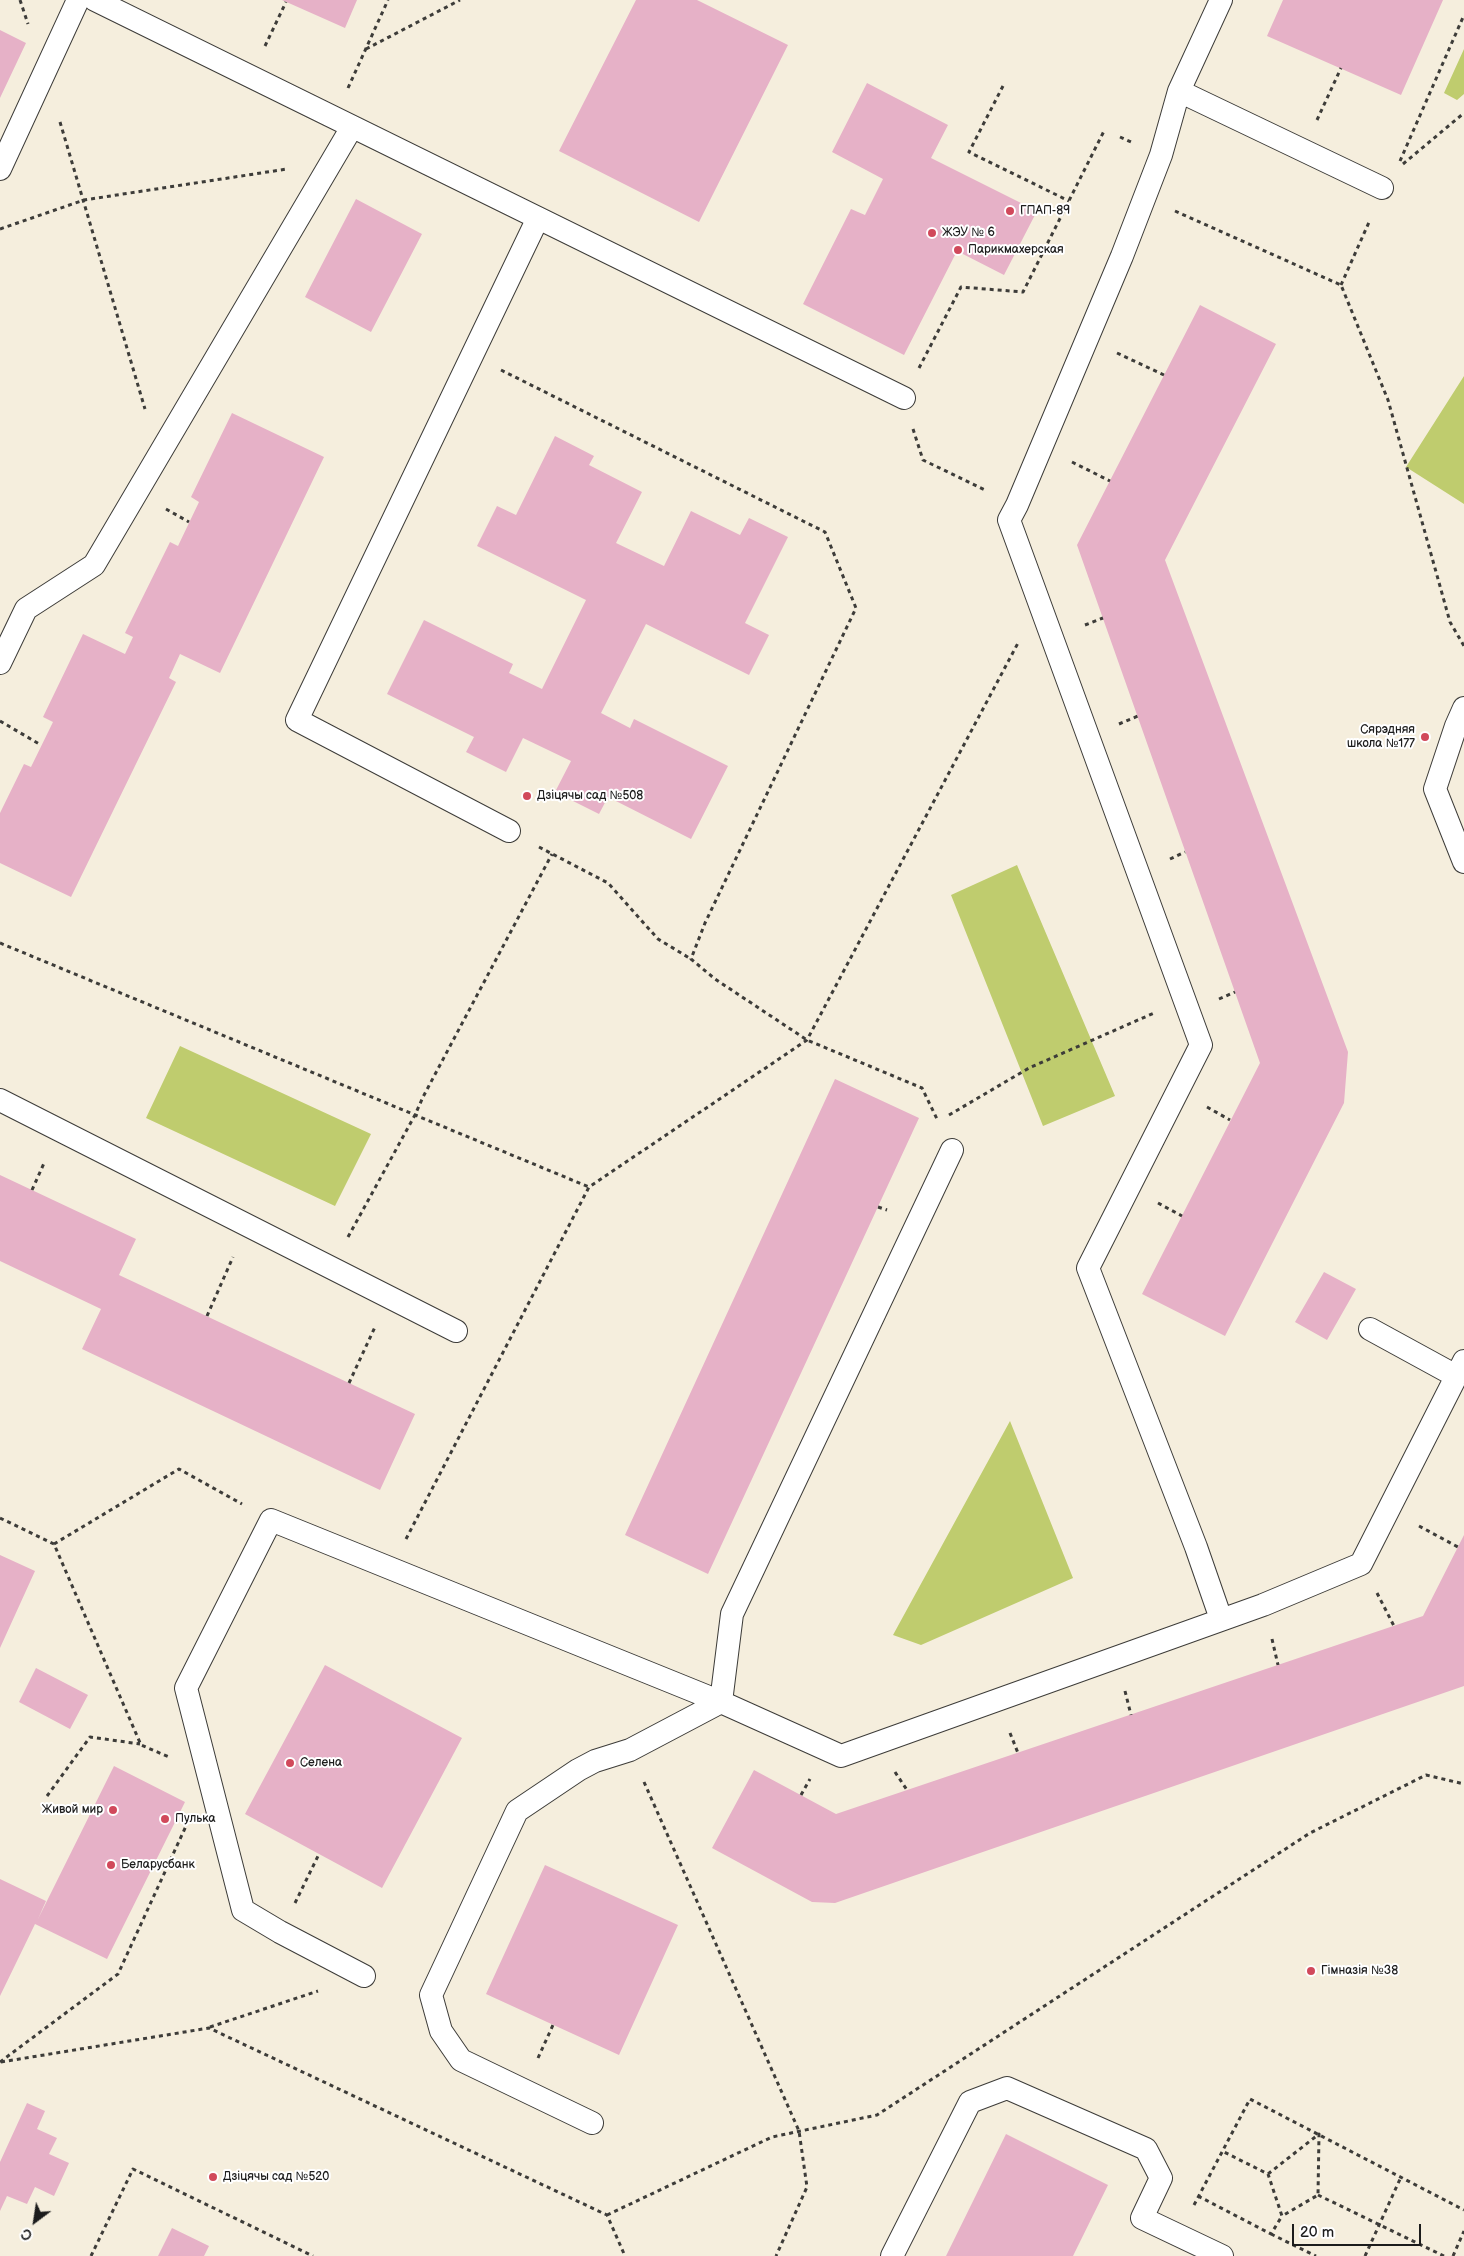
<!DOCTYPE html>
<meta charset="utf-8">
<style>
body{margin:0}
#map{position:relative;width:1464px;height:2256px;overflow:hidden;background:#f5eedd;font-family:"Balsamiq Sans",sans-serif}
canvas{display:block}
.north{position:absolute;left:10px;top:2196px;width:50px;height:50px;-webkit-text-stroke:4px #fff;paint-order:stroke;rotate:211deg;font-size:14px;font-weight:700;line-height:20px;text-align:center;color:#1c1c1c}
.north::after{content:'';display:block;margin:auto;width:18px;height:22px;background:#1c1c1c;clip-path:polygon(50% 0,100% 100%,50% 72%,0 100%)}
.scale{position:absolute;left:1292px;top:2224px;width:129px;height:22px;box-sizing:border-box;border:2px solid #1c1c1c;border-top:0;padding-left:6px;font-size:15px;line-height:18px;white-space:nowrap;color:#1c1c1c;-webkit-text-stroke:4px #fff;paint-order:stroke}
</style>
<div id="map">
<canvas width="1464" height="2256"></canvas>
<div class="north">С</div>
<div class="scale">20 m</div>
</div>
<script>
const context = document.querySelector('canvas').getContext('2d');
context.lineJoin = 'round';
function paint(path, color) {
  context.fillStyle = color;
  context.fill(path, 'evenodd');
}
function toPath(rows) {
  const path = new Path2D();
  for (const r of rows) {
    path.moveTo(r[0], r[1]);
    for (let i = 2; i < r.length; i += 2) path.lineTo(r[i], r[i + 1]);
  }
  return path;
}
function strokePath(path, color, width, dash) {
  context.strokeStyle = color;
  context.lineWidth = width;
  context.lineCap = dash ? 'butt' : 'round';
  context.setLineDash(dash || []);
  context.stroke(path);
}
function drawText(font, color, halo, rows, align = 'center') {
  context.font = font + ' "Balsamiq Sans",sans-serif';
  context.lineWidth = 4;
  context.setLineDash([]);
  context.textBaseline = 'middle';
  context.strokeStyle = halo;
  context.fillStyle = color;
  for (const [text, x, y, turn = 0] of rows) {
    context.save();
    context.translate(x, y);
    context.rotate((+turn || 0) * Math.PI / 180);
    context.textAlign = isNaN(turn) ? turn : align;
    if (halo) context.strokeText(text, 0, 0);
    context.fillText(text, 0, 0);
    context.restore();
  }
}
paint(toPath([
 [1464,49,1464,94,1457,100,1444,93],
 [1464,376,1464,504,1406,467],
 [1017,865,1115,1096,1043,1126,951,895],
 [180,1046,371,1134,335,1206,146,1118],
 [1010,1421,1073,1578,921,1645,893,1635]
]), '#bfcc6e');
paint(toPath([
 [282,0,357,0,345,28],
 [636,0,697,0,788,45,699,222,559,151],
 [1283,0,1443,0,1401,95,1267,36],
 [0,30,26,43,0,98],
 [867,83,948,125,931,158,1037,211,1004,275,957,251,904,355,803,304,851,209,865,215,883,179,832,152],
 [356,199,422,234,371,332,305,297],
 [1200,305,1276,344,1165,560,1348,1052,1344,1103,1225,1336,1142,1294,1260,1063,1077,545],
 [232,413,324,457,220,673,180,654,169,678,176,682,71,897,0,863,0,813,24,764,31,767,53,722,43,717,83,634,125,654,133,637,125,633,170,542,178,546,199,502,191,497],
 [555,436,594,456,589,465,642,492,616,543,664,566,691,511,740,535,749,518,788,537,745,623,769,635,749,675,646,624,601,713,630,728,634,719,728,766,691,839,608,797,599,814,555,792,571,761,523,738,506,772,466,752,474,737,387,694,424,620,513,664,509,673,542,689,586,600,477,546,497,506,516,515],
 [835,1079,919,1118,708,1574,625,1535],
 [0,1175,136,1239,119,1275,415,1414,380,1490,82,1349,101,1309,0,1261],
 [1324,1272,1356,1289,1327,1340,1295,1322],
 [1464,1535,1464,1686,835,1903,812,1902,712,1848,754,1770,836,1814,1423,1616],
 [0,1555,35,1571,0,1648],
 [325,1665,462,1738,382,1888,245,1814],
 [36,1668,88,1695,70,1729,19,1702],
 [114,1766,185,1802,107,1959,35,1924,0,1996,0,1879,46,1901,38,1919],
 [545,1865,678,1925,619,2055,486,1994],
 [27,2103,45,2111,37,2129,57,2138,49,2154,69,2163,54,2196,35,2187,27,2204,7,2196,0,2211,0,2162],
 [1006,2134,1108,2185,1073,2256,946,2256],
 [172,2228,209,2246,204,2256,158,2256]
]), '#e6b1c7');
const lane = toPath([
 [95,0,904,398],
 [1221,0,1179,91,1382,188],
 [1179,91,1161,155,1122,256,1017,505,1009,520,1201,1045,1088,1268,1196,1547,1221,1619],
 [0,169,78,0],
 [0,663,26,609,94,565,352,127],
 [1464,708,1456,726,1435,789,1464,862],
 [509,831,297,720,538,218],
 [0,1100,456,1331],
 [1370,1329,1456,1376],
 [364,1976,280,1932,243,1910,186,1688,271,1520,721,1702,732,1614,952,1150],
 [592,2123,461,2060,441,2031,431,1995,517,1811,578,1770,595,1761,630,1750,721,1702,841,1756,1263,1605,1361,1564,1464,1361],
 [892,2256,970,2102,1007,2088,1146,2149,1161,2178,1142,2218,1222,2256]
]);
strokePath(lane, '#3d3c39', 24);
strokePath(toPath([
 [20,0,28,24],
 [265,46,286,2],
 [366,49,460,0],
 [1003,86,969,152,1069,201],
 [348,88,388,0],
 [1317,120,1341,68],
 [60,122,145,409],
 [1120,137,1131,142],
 [1400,161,1464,15],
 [1403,164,1464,113],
 [1175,211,1341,285,1388,400,1450,622,1464,646],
 [0,229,84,200,287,169],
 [1341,285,1370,220],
 [1117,353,1164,375],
 [919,368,961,287,1023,292,1104,131],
 [501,370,825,532,856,608,705,923,691,959,715,979,807,1040,922,1088,938,1121],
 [913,429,923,460,987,491],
 [1072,462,1110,481],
 [166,509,189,522],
 [1085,625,1103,618],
 [0,721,41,745],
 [1119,724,1138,716],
 [539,847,608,883,658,939,691,959],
 [1170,859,1185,852],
 [0,943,589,1187],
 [1219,999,1235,992],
 [1207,1107,1230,1120],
 [949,1115,1029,1068,1154,1013],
 [32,1190,45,1161],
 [1158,1203,1182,1216],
 [878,1207,887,1210],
 [348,1237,415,1115,423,1097,552,854],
 [207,1316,233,1257],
 [349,1383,375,1327],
 [0,1518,54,1544,141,1745,169,1757],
 [1419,1526,1458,1547],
 [406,1539,589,1187,807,1040,1018,643],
 [54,1544,179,1469,242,1504],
 [1377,1593,1394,1626],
 [1272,1639,1278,1665],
 [1125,1691,1131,1715],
 [1010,1733,1018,1753],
 [895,1772,907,1790],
 [644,1782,799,2131,807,2187,776,2256],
 [801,1795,810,1779],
 [47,1796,90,1737,140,1744],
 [295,1903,319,1854],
 [210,2027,318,1991],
 [538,2058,553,2025],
 [0,2062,118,1974,186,1826],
 [1,2062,209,2028,607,2215,625,2256],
 [1268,2174,1319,2134,1318,2195,1282,2216],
 [1318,2195,1444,2256],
 [1198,2196,1271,2234,1282,2216,1268,2174,1222,2151],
 [1194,2205,1250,2099,1464,2210],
 [607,2215,772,2137,877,2115,1310,1833,1426,1775,1464,1784],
 [1271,2234,1316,2256],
 [91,2256,133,2169,313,2256],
 [1365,2256,1401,2177],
 [1453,2256,1464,2231]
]), '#3d3c39', 3, [4, 4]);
strokePath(lane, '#fff', 22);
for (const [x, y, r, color] of [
 [1010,211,5,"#d1495b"],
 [932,233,5,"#d1495b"],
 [958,250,5,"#d1495b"],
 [1425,737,5,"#d1495b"],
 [527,796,5,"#d1495b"],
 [290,1763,5,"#d1495b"],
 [113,1810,5,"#d1495b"],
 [165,1819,5,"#d1495b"],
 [111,1865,5,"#d1495b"],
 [1311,1971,5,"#d1495b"],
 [213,2177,5,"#d1495b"]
]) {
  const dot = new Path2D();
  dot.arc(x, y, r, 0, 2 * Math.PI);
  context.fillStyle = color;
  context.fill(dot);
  strokePath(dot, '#fff', 2);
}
drawText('12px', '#1c1c1c', '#fff', [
 ["ГПАП-89",1020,211],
 ["ЖЭУ № 6",942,233],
 ["Парикмахерская",968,250],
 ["Сярэдняя",1415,730,"right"],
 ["школа №177",1415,744,"right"],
 ["Дзіцячы сад №508",537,796],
 ["Селена",300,1763],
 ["Живой мир",103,1810,"right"],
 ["Пулька",175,1819],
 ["Беларусбанк",121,1865],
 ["Гімназія №38",1321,1971],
 ["Дзіцячы сад №520",223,2177]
], 'left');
</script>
